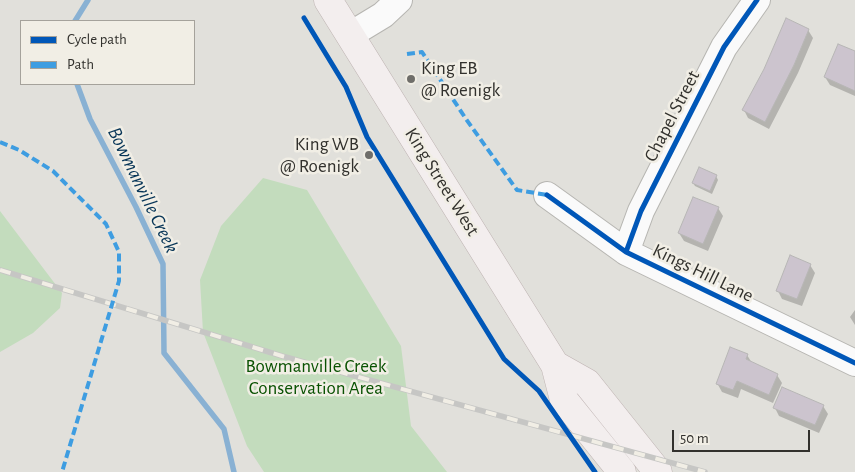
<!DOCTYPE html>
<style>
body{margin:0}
#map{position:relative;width:855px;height:472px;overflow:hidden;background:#e1e0db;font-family:"Alegreya Sans",sans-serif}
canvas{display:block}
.legend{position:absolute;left:20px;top:20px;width:175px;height:65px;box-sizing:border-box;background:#f1eee5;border:1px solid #a5a29b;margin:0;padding:6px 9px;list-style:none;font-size:15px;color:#32312d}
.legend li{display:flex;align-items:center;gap:10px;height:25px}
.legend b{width:25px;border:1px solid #a5a29b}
.scale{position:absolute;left:672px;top:430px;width:138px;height:22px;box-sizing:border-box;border:2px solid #32312d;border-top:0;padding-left:6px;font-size:15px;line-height:18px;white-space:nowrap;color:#32312d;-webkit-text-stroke:4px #f1eee5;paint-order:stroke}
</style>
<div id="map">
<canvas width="855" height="472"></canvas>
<ul class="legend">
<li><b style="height:6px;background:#0057b8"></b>Cycle path</li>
<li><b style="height:6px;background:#3e9de1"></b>Path</li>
</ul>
<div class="scale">50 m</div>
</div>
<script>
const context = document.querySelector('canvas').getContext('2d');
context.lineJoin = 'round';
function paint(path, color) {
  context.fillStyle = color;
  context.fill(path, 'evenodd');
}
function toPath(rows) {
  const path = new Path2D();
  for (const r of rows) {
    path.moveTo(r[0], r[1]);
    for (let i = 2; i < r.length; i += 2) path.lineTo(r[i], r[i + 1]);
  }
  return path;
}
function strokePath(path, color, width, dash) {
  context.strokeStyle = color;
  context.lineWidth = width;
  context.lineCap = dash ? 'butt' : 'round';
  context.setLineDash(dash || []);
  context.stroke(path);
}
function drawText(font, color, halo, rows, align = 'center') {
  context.font = font + ' "Alegreya Sans",sans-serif';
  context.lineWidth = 5;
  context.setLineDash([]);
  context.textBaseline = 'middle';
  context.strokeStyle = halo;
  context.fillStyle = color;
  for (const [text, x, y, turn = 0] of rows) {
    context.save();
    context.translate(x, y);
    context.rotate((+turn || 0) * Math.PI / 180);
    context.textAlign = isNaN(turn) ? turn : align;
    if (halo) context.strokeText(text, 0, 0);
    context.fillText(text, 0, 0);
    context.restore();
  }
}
paint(toPath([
 [263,178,307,190,401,346,411,426,447,472,264,472,247,446,203,332,200,280,221,226],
 [0,211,62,293,60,308,33,333,0,352]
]), '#c3dcbd');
paint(toPath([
 [808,30,813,38,798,73,769,129,748,118,744,110],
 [855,52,855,96,830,85,825,77],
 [716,176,718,180,712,194,695,186,693,183],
 [718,208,723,216,708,251,684,241,679,233],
 [810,265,815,273,802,306,782,299,778,291],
 [855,310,855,325,850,317],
 [747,355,752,363,777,375,782,383,773,403,741,389,738,398,722,392,717,383],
 [823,406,828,414,819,433,779,416,775,408]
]), '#0003');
strokePath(toPath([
 [75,21,88,0],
 [77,84,90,119,136,207,163,264,164,353,224,429,234,472]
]), '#89b1d3', 5.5);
const building = toPath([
 [786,18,809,29,794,65,765,122,742,110,764,69,786,18],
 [838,44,855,51,855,91,824,77,838,44],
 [699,167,717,175,710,191,692,183,699,167],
 [693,197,719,207,703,244,678,233,693,197],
 [790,255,811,264,797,299,776,291,790,255],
 [730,347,748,354,746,359,778,374,769,395,737,381,733,390,716,384,730,347],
 [782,387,824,405,815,425,773,408,782,387]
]);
paint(building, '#ccc4ce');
strokePath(building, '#b7b6b5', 1);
const minor = toPath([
 [350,35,383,15,399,0],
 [547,195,626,252,855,363],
 [626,252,641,211,724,47,757,0]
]);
const major = toPath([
 [328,0,555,365,564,400,622,472],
 [555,365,587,383,658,472]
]);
strokePath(minor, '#b6b5b1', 28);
strokePath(major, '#bdb2b1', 29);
strokePath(minor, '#fafafa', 26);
strokePath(major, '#f3eeee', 28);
const rail = toPath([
 [0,270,282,356,705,472]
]);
strokePath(rail, '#c6c6c4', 5.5);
strokePath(rail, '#f1eee5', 4, [11]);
strokePath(toPath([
 [407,54,422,52,466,119,517,190,547,195],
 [0,142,19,150,53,171,106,224,119,252,119,281,62,472]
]), '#3e9de1', 4, [8, 4]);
strokePath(toPath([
 [304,18,346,87,367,137,504,359,539,391,595,472],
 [547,195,626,252,855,363],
 [626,252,641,211,724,47,757,0]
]), '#0057b8', 5);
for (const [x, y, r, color] of [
 [411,79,5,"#6f6e6a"],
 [369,155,5,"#6f6e6a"]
]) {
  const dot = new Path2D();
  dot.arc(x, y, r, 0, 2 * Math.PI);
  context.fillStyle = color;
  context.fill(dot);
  strokePath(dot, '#f1eee5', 2);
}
drawText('19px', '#32312d', '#f1eee5', [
 ["King EB",421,68],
 ["@ Roenigk",421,90],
 ["King WB",359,144,"right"],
 ["@ Roenigk",359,166,"right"]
], 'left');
drawText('19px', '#32312d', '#f1eee5', [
 ["Chapel Street",672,116,-63],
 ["King Street West",442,182,58],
 ["Kings Hill Lane",703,273,26]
]);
drawText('19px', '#095202', '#f1eee5', [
 ["Bowmanville Creek",316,366],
 ["Conservation Area",316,388]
]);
drawText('italic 20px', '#073557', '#f1eee5', [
 ["Bowmanville Creek",143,190,64]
]);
</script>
